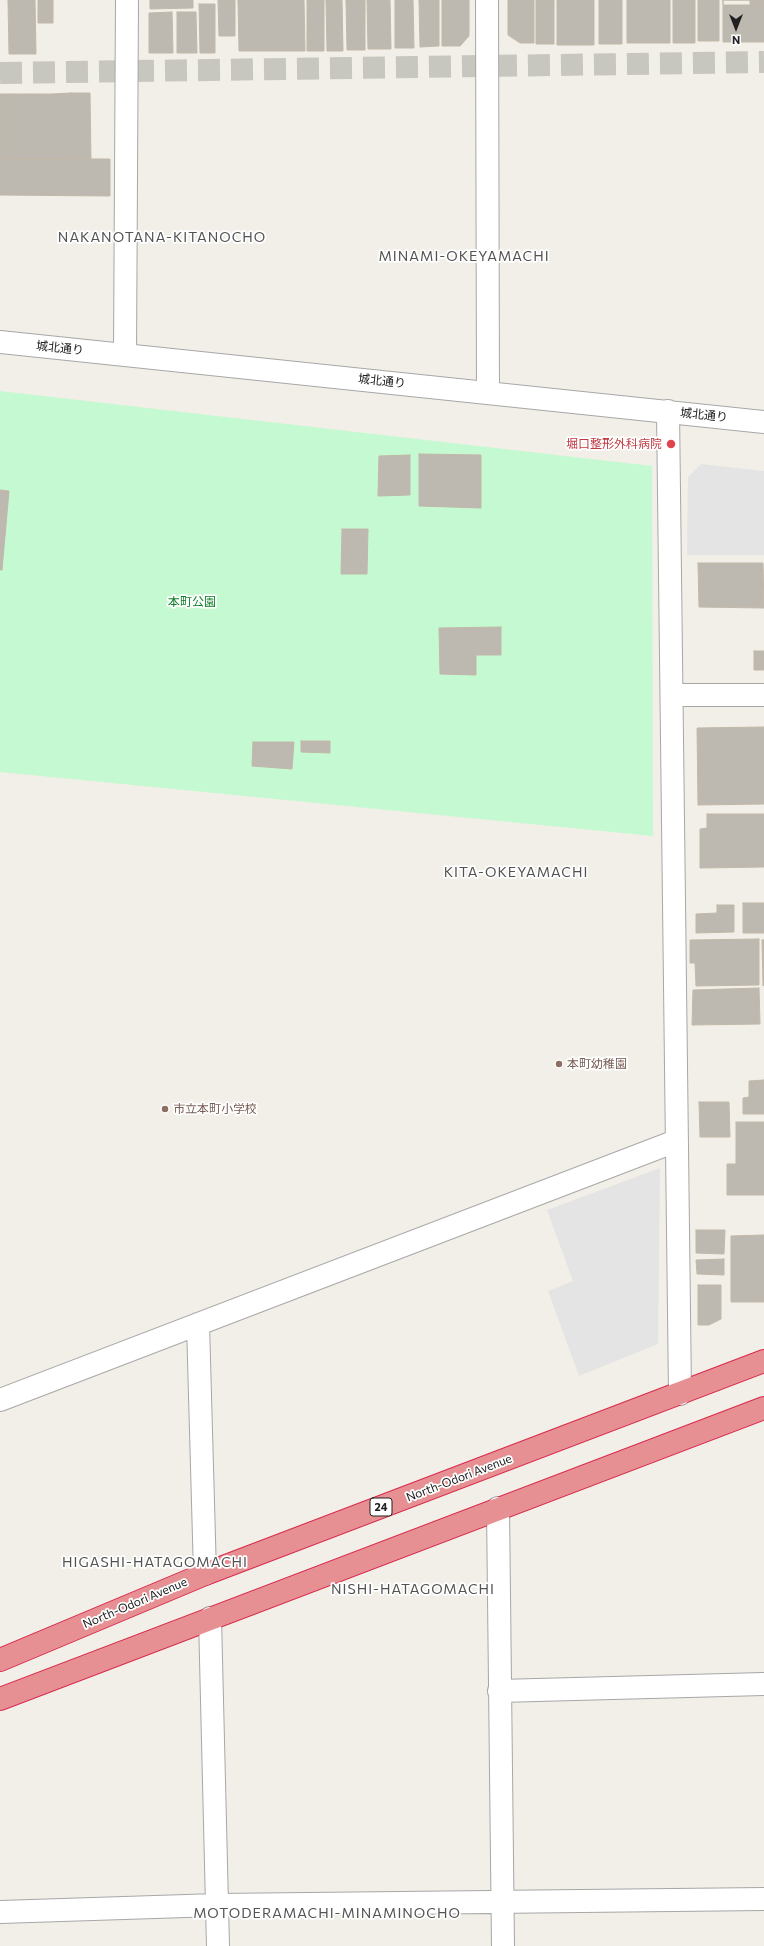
<!DOCTYPE html>
<meta charset="utf-8">
<style>
body{margin:0}
#map{position:relative;width:764px;height:1946px;overflow:hidden;background:#f1efe7;font-family:Commissioner,sans-serif}
canvas{display:block}
.north{position:absolute;left:716px;top:8px;width:40px;height:40px;-webkit-text-stroke:3px #fff;paint-order:stroke;rotate:180deg;font-size:11px;font-weight:700;line-height:16px;text-align:center;color:#202020}
.north::after{content:'';display:block;margin:auto;width:14px;height:18px;background:#202020;clip-path:polygon(50% 0,100% 100%,50% 72%,0 100%)}
</style>
<div id="map">
<canvas width="764" height="1946"></canvas>
<div class="north">N</div>
</div>
<script>
const context = document.querySelector('canvas').getContext('2d');
context.lineJoin = 'round';
function paint(path, color) {
  context.fillStyle = color;
  context.fill(path, 'evenodd');
}
function toPath(rows) {
  const path = new Path2D();
  for (const r of rows) {
    path.moveTo(r[0], r[1]);
    for (let i = 2; i < r.length; i += 2) path.lineTo(r[i], r[i + 1]);
  }
  return path;
}
function strokePath(path, color, width, dash) {
  context.strokeStyle = color;
  context.lineWidth = width;
  context.lineCap = dash ? 'butt' : 'round';
  context.setLineDash(dash || []);
  context.stroke(path);
}
function drawText(font, color, halo, rows, align = 'center') {
  context.font = font + ' Commissioner,"Noto Sans JP",sans-serif';
  context.lineWidth = 3.5;
  context.setLineDash([]);
  context.textBaseline = 'middle';
  context.strokeStyle = halo;
  context.fillStyle = color;
  for (const [text, x, y, turn = 0] of rows) {
    context.save();
    context.translate(x, y);
    context.rotate((+turn || 0) * Math.PI / 180);
    context.textAlign = isNaN(turn) ? turn : align;
    if (halo) context.strokeText(text, 0, 0);
    context.fillText(text, 0, 0);
    context.restore();
  }
}
paint(toPath([
 [0,391,652,466,653,836,0,772]
]), '#c5f9d1');
paint(toPath([
 [701,464,764,471,764,555,687,555,688,477],
 [660,1168,658,1344,579,1376,548,1291,573,1281,547,1210]
]), '#e4e4e4');
const building = toPath([
 [8,0,35,0,36,54,9,54,8,0],
 [38,0,53,0,53,23,38,23,38,0],
 [150,0,193,0,193,8,150,9,150,0],
 [218,0,235,0,235,36,219,36,218,0],
 [238,0,304,0,305,51,239,51,238,0],
 [307,0,324,0,324,51,307,51,307,0],
 [326,0,342,0,343,51,327,51,326,0],
 [346,0,365,0,365,50,347,50,346,0],
 [367,0,390,0,391,49,368,49,367,0],
 [395,0,413,0,414,48,395,48,395,0],
 [419,0,439,0,439,46,420,47,419,0],
 [442,0,469,0,469,36,460,46,442,46,442,0],
 [508,0,534,0,534,43,520,43,508,35,508,0],
 [536,0,554,0,554,44,536,44,536,0],
 [557,0,594,0,594,45,557,45,557,0],
 [599,0,622,0,622,44,599,44,599,0],
 [627,0,670,0,670,43,627,43,627,0],
 [673,0,695,0,695,43,673,43,673,0],
 [698,0,719,0,719,41,698,41,698,0],
 [723,0,750,0,750,5,723,5,723,0],
 [723,0,764,0,764,42,723,42,723,0],
 [199,4,215,4,215,53,200,53,199,4],
 [172,12,173,53,149,53,149,13,172,12],
 [177,12,196,12,197,53,177,53,177,12],
 [71,93,90,93,91,159,71,159,71,93],
 [71,93,71,159,52,159,51,94,71,93],
 [0,94,13,94,13,159,0,159,0,94],
 [13,94,32,94,32,159,13,159,13,94],
 [32,94,51,94,52,159,32,159,32,94],
 [0,159,110,159,110,196,0,195,0,159],
 [419,454,481,455,481,508,419,506,419,454],
 [410,455,410,495,378,496,379,456,410,455],
 [0,490,9,491,2,570,0,570,0,490],
 [342,529,368,529,367,574,341,574,342,529],
 [698,563,763,563,764,608,699,607,698,563],
 [501,627,501,655,476,655,476,675,440,674,439,628,501,627],
 [754,651,764,651,764,670,754,670,754,651],
 [764,727,764,804,698,805,697,728,764,727],
 [301,741,330,741,330,753,301,752,301,741],
 [253,742,294,742,292,769,252,766,253,742],
 [707,814,764,814,764,867,700,868,700,829,707,828,707,814],
 [743,903,764,903,764,933,743,933,743,903],
 [717,905,734,905,734,932,696,933,696,914,717,913,717,905],
 [759,939,759,985,696,986,695,963,690,963,690,940,759,939],
 [762,940,764,940,764,985,763,986,762,940],
 [759,988,760,1024,692,1025,693,990,759,988],
 [764,1080,764,1114,743,1114,743,1098,749,1097,749,1081,764,1080],
 [699,1102,729,1102,730,1137,700,1137,699,1102],
 [736,1122,764,1122,764,1195,727,1195,727,1164,736,1164,736,1122],
 [696,1230,725,1230,724,1254,696,1253,696,1230],
 [764,1235,764,1302,731,1302,731,1236,764,1235],
 [724,1259,724,1275,697,1274,696,1260,724,1259],
 [698,1285,721,1285,721,1319,709,1325,698,1325,698,1285]
]);
paint(building, '#bdb8b0');
strokePath(building, '#c2b8a9', 1);
strokePath(toPath([
 [0,73,764,62]
]), '#c7c6bf', 22, [22, 11]);
const minor = toPath([
 [487,0,488,392],
 [0,342,764,422],
 [125,354,127,0],
 [668,411,680,1394],
 [672,695,764,695],
 [198,1324,205,1574],
 [0,1400,676,1141],
 [498,1508,503,1946],
 [210,1618,218,1946],
 [499,1691,764,1684],
 [0,1912,217,1905,764,1899]
]);
const highway = toPath([
 [0,1660,205,1574,764,1361],
 [0,1699,764,1408]
]);
strokePath(minor, '#a7a7a7', 24);
strokePath(highway, '#d9294b', 24);
strokePath(minor, '#fff', 22);
strokePath(highway, '#e69093', 22);
for (const [x, y, r, color] of [
 [671,444,5,"#e0444e"],
 [559,1064,4,"#8d6e63"],
 [165,1109,4,"#8d6e63"]
]) {
  const dot = new Path2D();
  dot.arc(x, y, r, 0, 2 * Math.PI);
  context.fillStyle = color;
  context.fill(dot);
  strokePath(dot, '#fff', 1.5);
}
for (const [x, y, w] of [
 [381,1507,22]
]) {
  const box = new Path2D();
  box.roundRect(x - w / 2, y - 9, w, 18, 3);
  context.fillStyle = '#fff';
  context.fill(box);
  strokePath(box, '#202020', 1);
}
drawText('bold 11px', '#202020', null, [
 ["24",381,1507]
]);
drawText('12px', '#202020', '#fff', [
 ["城北通り",60,348,6],
 ["城北通り",382,381,6],
 ["城北通り",704,415,6],
 ["North-Odori Avenue",459,1478,-21],
 ["North-Odori Avenue",135,1603,-23]
]);
drawText('12px', '#be3a42', '#fff', [
 ["堀口整形外科病院",662,444]
], 'right');
drawText('12px', '#0d7f28', '#fff', [
 ["本町公園",192,602]
]);
drawText('12px', '#785e54', '#fff', [
 ["本町幼稚園",567,1064],
 ["市立本町小学校",173,1109]
], 'left');
context.letterSpacing = '1px';
drawText('14px', '#535353', '#fff', [
 ["NAKANOTANA-KITANOCHO",162,237],
 ["MINAMI-OKEYAMACHI",464,256],
 ["KITA-OKEYAMACHI",516,872],
 ["HIGASHI-HATAGOMACHI",155,1562],
 ["NISHI-HATAGOMACHI",413,1589],
 ["MOTODERAMACHI-MINAMINOCHO",327,1913]
]);
context.letterSpacing = '0px';
</script>
